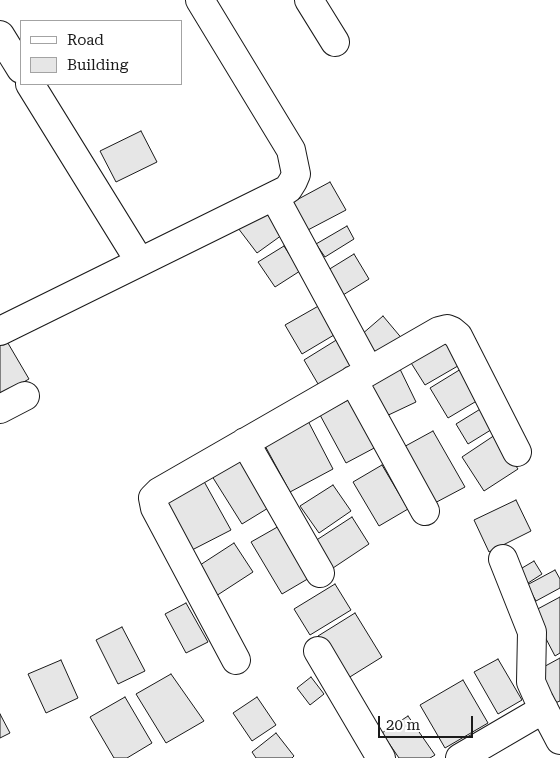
<!DOCTYPE html>
<style>
body{margin:0}
#map{position:relative;width:560px;height:758px;overflow:hidden;background:#fff;font-family:"Roboto Serif",serif}
canvas{display:block}
.legend{position:absolute;left:20px;top:20px;width:162px;height:65px;box-sizing:border-box;background:#fff;border:1px solid #a3a3a3;margin:0;padding:6px 9px;list-style:none;font-size:15px;color:#1a1a1a}
.legend li{display:flex;align-items:center;gap:10px;height:25px}
.legend b{width:25px;border:1px solid #a3a3a3}
.scale{position:absolute;left:378px;top:716px;width:95px;height:22px;box-sizing:border-box;border:2px solid #1a1a1a;border-top:0;padding-left:6px;font-size:15px;line-height:18px;white-space:nowrap;color:#1a1a1a;-webkit-text-stroke:4px #fff;paint-order:stroke}
</style>
<div id="map">
<canvas width="560" height="758"></canvas>
<ul class="legend">
<li><b style="height:6px;background:#fff"></b>Road</li>
<li><b style="height:14px;background:#e6e6e6"></b>Building</li>
</ul>
<div class="scale">20 m</div>
</div>
<script>
const context = document.querySelector('canvas').getContext('2d');
context.lineJoin = 'round';
function paint(path, color) {
  context.fillStyle = color;
  context.fill(path, 'evenodd');
}
function toPath(rows) {
  const path = new Path2D();
  for (const r of rows) {
    path.moveTo(r[0], r[1]);
    for (let i = 2; i < r.length; i += 2) path.lineTo(r[i], r[i + 1]);
  }
  return path;
}
function strokePath(path, color, width, dash) {
  context.strokeStyle = color;
  context.lineWidth = width;
  context.lineCap = dash ? 'butt' : 'round';
  context.setLineDash(dash || []);
  context.stroke(path);
}
const building = toPath([
 [141,131,157,162,116,182,100,151,141,131],
 [330,182,346,210,306,231,291,203,330,182],
 [264,209,282,235,257,253,238,228,264,209],
 [347,226,354,239,325,257,316,244,347,226],
 [284,246,300,271,275,287,258,262,284,246],
 [354,254,369,279,343,295,328,270,354,254],
 [322,304,339,332,302,354,285,325,322,304],
 [383,316,404,341,382,360,361,335,383,316],
 [2,333,29,379,0,395,0,334,2,333],
 [446,335,463,363,425,385,408,358,446,335],
 [338,339,356,367,321,389,304,360,338,339],
 [398,365,416,402,380,419,363,383,398,365],
 [461,369,480,399,448,418,430,388,461,369],
 [352,398,378,446,346,463,320,415,352,398],
 [482,408,494,428,468,444,456,424,482,408],
 [307,419,333,469,290,492,263,442,307,419],
 [433,431,465,487,431,505,400,449,433,431],
 [495,435,518,469,484,491,462,457,495,435],
 [246,450,278,502,242,524,210,473,246,450],
 [382,465,408,509,379,526,353,482,382,465],
 [201,476,231,530,192,550,163,496,201,476],
 [333,485,351,511,319,533,300,506,333,485],
 [516,500,531,531,489,552,474,520,516,500],
 [352,517,369,544,333,568,315,541,352,517],
 [281,525,311,577,282,594,251,542,281,525],
 [234,543,253,572,216,596,197,567,234,543],
 [534,561,542,574,525,585,517,571,534,561],
 [555,570,560,579,560,588,536,601,527,585,555,570],
 [335,584,351,610,310,635,294,609,335,584],
 [560,597,560,653,555,656,532,612,560,597],
 [186,603,208,642,186,653,165,614,186,603],
 [355,613,382,657,345,680,318,636,355,613],
 [122,627,145,671,118,684,96,640,122,627],
 [560,658,560,701,555,703,538,670,560,658],
 [498,659,522,700,498,714,474,672,498,659],
 [61,660,78,698,46,713,28,674,61,660],
 [171,674,204,721,166,743,136,694,171,674],
 [311,677,324,694,310,705,297,688,311,677],
 [463,680,488,723,445,748,420,705,463,680],
 [125,697,152,743,127,758,114,758,90,717,125,697],
 [257,697,276,725,252,741,233,713,257,697],
 [0,714,10,733,0,738,0,714],
 [408,716,435,755,430,758,399,758,382,733,408,716],
 [276,733,294,756,292,758,256,758,252,752,276,733]
]);
paint(building, '#e6e6e6');
strokePath(building, '#1a1a1a', 1);
const street = toPath([
 [309,0,335,42],
 [0,35,21,69],
 [30,84,140,262],
 [274,196,369,371],
 [0,331,288,189,293,181,296,174,291,150,200,0],
 [353,380,425,511],
 [0,409,25,396],
 [245,442,320,573],
 [503,559,532,632,531,682,539,700,560,740],
 [318,651,381,758],
 [236,660,155,508,153,498,159,492,439,331,447,329,452,331,458,336,517,452],
 [460,758,544,709]
]);
strokePath(street, '#1a1a1a', 30);
strokePath(street, '#fff', 28);
</script>
